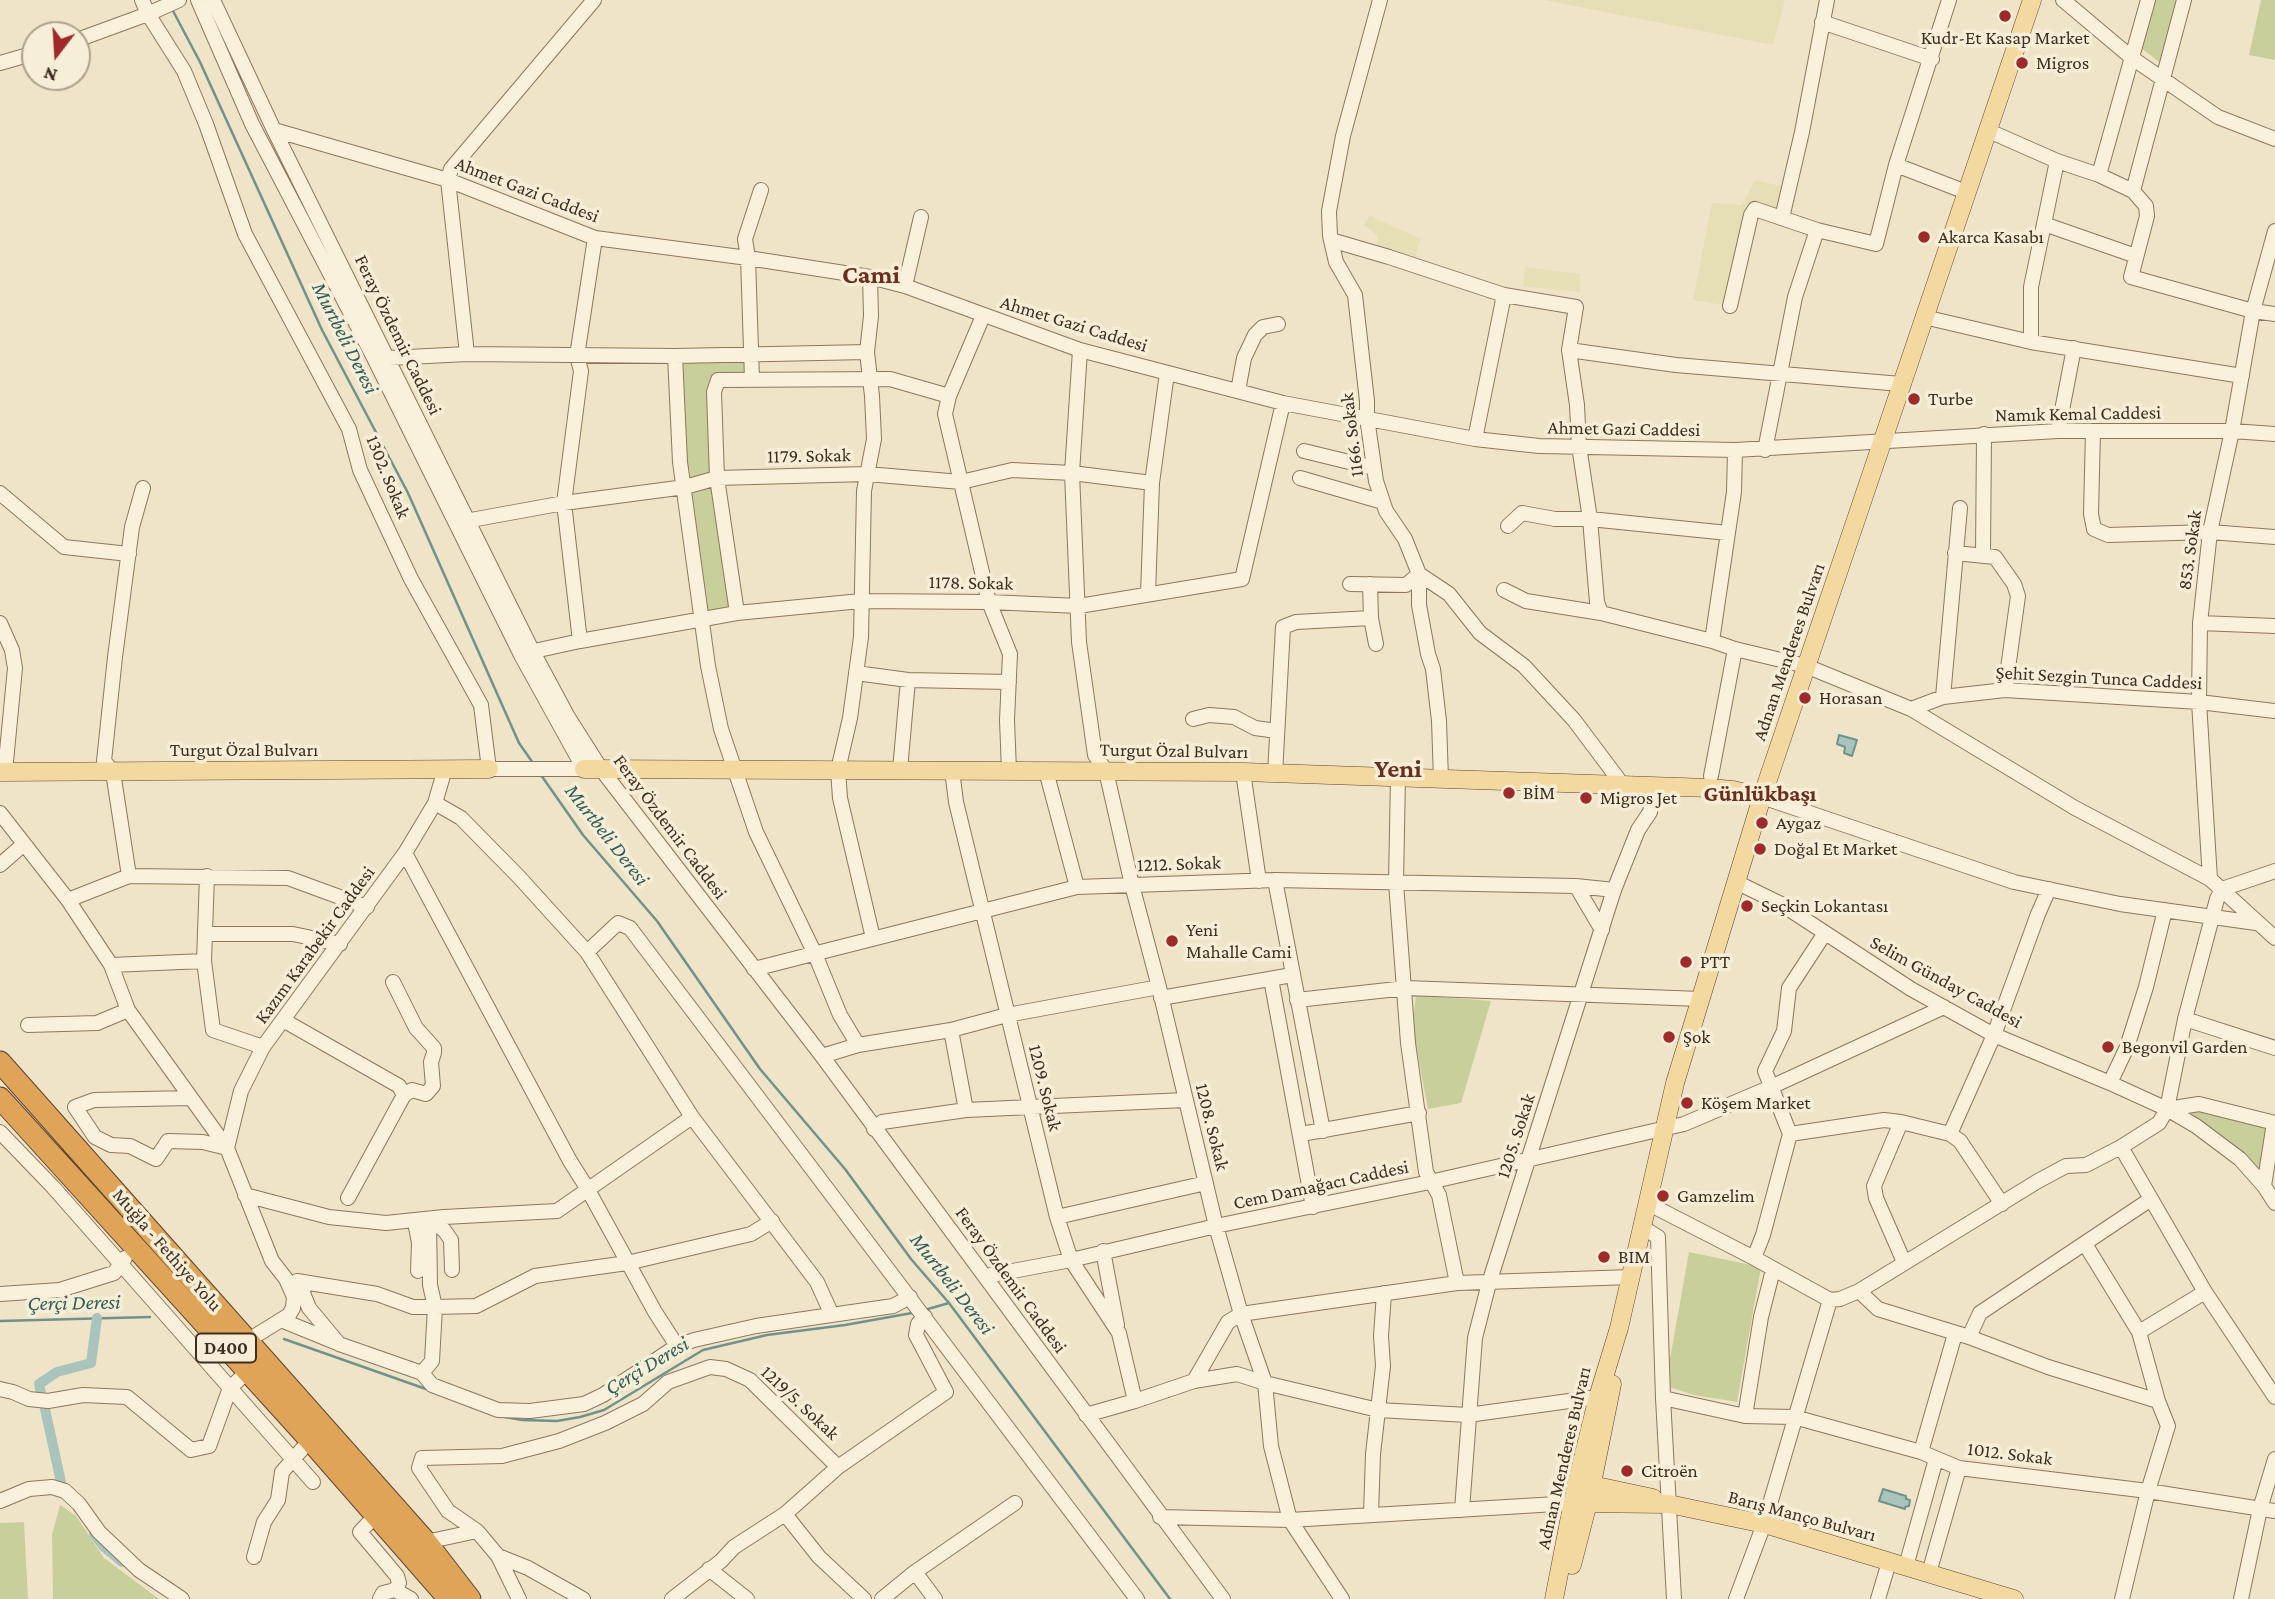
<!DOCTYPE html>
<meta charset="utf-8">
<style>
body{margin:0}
#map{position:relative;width:2275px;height:1599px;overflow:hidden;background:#f0e4c8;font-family:"Crimson Pro",serif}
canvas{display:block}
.north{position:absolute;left:21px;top:21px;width:70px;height:70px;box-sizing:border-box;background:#f7eed8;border:2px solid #ada18e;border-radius:50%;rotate:197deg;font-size:19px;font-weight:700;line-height:28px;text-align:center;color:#3d2e20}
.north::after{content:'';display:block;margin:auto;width:24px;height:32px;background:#9e2a2b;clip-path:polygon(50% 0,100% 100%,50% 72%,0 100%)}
</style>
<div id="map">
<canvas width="2275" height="1599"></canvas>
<div class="north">N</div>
</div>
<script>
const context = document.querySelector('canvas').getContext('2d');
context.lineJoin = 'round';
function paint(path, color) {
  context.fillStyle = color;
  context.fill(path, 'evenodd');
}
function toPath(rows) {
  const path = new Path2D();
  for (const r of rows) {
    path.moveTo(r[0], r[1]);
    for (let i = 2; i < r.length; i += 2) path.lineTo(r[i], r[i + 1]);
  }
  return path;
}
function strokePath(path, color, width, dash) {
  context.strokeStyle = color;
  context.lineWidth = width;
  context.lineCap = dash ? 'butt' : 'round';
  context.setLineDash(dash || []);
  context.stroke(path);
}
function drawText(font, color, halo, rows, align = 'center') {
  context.font = font + ' "Crimson Pro",serif';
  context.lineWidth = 7;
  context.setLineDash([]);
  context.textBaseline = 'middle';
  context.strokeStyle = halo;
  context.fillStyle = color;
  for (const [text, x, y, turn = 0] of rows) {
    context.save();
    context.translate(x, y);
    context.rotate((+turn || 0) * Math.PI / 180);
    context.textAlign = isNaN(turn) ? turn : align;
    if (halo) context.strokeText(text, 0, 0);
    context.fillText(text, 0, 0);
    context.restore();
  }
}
paint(toPath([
 [1544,0,1785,0,1773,45],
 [1755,180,1785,187,1779,212,1755,210,1730,306,1693,300,1712,203,1742,205],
 [1370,216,1421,239,1414,259,1377,246,1378,236,1364,225],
 [1525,267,1580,274,1580,292,1523,286]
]), '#e6deb5');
paint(toPath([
 [2153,0,2180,0,2163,65,2141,48],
 [2261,0,2275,0,2275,60,2249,55],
 [751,354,752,379,715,385,737,613,701,618,675,356],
 [1416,995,1491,1001,1461,1103,1428,1109,1412,1025],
 [2203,1111,2269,1128,2262,1173,2186,1112],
 [1689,1252,1761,1267,1737,1402,1694,1395,1669,1387,1668,1370],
 [60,1505,76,1516,104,1558,159,1599,53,1599,52,1535],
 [24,1522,28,1599,0,1599,0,1523]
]), '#c9cf9b');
const water = toPath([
 [1839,735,1857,740,1852,756,1844,753,1845,747,1837,744,1839,735],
 [1883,1489,1906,1496,1906,1499,1910,1500,1909,1506,1905,1507,1905,1509,1879,1501,1883,1489]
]);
paint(water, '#a9c4bc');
strokePath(water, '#6f938a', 2);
strokePath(toPath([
 [172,9,200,62,322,330,408,493,519,743,533,763],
 [541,775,583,835,657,921,760,1069,845,1169,911,1259,949,1303,1170,1599],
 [928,1309,949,1303],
 [0,1321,150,1317],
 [284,1339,426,1389],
 [505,1417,522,1420,557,1421,580,1417,604,1410,703,1350,767,1335,845,1325,912,1313]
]), '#6f938a', 2.5);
strokePath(toPath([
 [41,1393,39,1384,57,1372,91,1363,97,1318],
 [45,1409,61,1482],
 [94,1534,104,1547,122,1562]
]), '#a9c4bc', 10);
const minor = toPath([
 [142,0,148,14,184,71,206,124,245,234,349,429,360,470,411,579,481,705,489,769,584,769,521,655,374,358,252,124,198,0],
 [213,0,274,130,532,650,568,717,601,769,822,1056,1223,1599],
 [1380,0,1343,136,1329,211,1330,236,1336,262,1355,295,1367,401,1367,418,1376,481,1386,511,1405,539,1419,574,1449,594,1480,633,1524,666,1574,720,1622,784],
 [2063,0,2132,58,2218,117,2275,139],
 [1822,22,1932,59],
 [77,40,148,14,179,0],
 [0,63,35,53],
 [274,130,448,180,595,238,748,258,870,277,905,286,1080,350,1283,403,1475,439,1539,446,1735,450,2058,431,2232,431,2275,434],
 [1989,131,2057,161,2099,175,2133,191,2146,206,2147,216,2131,277,2253,311,2275,314],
 [1896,165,1966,192],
 [2099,175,2148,0],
 [2133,191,2184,0],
 [1782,218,1802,132,1827,0],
 [2044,224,2136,256],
 [1331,240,1389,257,1504,295,1576,307,1569,350,1577,405,1579,446,1590,519,1597,602,1601,613],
 [870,277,871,316,867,352,872,396,874,439,864,491,861,637,850,718,838,770,840,798,873,938],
 [905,286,921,217],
 [1730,306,1751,215,1755,209,1817,230,1876,244,1896,165,1949,0],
 [983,316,949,396,945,414,989,602,1010,654,1007,720,1009,771],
 [1924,317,2031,342,2242,376],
 [2031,342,2031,287,2057,161],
 [1080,350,1072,473,1079,642,1095,755,1106,771,1132,885,1159,987,1216,1226,1241,1314,1265,1383,1271,1446,1290,1520,1342,1599],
 [1569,350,1676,365,1901,384],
 [467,354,448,180,451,169,594,0],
 [675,356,680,462,708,666,721,729,756,832,815,954,840,1015,858,1045],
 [389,358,467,354,675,356,867,352],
 [752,379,748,258,745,239,761,190],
 [1238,391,1244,358,1255,335,1263,327,1278,324],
 [2058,431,2074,348],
 [2093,431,2091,514,2094,529,2108,535,2210,532,2275,537],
 [1475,439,1504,295],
 [1765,450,1795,297,1817,230],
 [1304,451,1374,468],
 [1300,478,1383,502],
 [0,493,64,547,129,554],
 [460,522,564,503,685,487,717,478,867,474,961,482,1012,470,1072,473,1152,483],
 [1508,526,1522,513,1555,519,1590,519,1728,533],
 [1955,553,1995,557,2014,584,2018,596,2005,690],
 [1983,555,1984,434],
 [1419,574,1419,605,1428,654,1433,669,1439,721,1441,779],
 [1350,584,1406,585,1419,574],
 [1370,584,1371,618,1376,644],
 [1504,590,1526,601,1601,613,1712,641,1735,649,1806,666,1911,709,1943,697,2005,690,2199,702,2275,711],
 [1148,594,1152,483,1167,373],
 [737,613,717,478,714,392,718,380,890,379,949,396],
 [0,623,12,650,15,668,5,772],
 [2200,623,2275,626],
 [580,641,564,503,581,371,577,356,595,238],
 [1712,641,1734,492,1735,450],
 [525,653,580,641,737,613,861,601,989,602,1079,606,1242,579,1283,403],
 [856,673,908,680,1009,682],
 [1943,697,1960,508],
 [1911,709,2075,808,2210,879,2275,938],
 [1193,719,1209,715,1234,717,1255,728,1277,731],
 [900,770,908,680],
 [952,770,956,802,1057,1217,1071,1260,1119,1333,1135,1401],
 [1046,771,1077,887],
 [1243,772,1259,881],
 [1275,774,1283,627,1296,622,1371,618],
 [1711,776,1735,649],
 [1398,777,1396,883,1408,1043,1426,1172,1439,1195,1457,1283],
 [1762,797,2014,882,2120,904,2256,923],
 [435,803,461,818,519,877,587,952,692,1117,817,1282,832,1315],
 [0,813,68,900,111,965,128,1010,227,1148,272,1261,286,1279,294,1297,293,1308,289,1315,247,1341],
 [405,853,570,1161,587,1188,655,1312,677,1346],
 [0,865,24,844],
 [129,876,113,772,104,761,115,657,132,527,143,488],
 [207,876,204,961,213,1030,263,1047],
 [2210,879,2199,702,2200,623,2210,532,2232,431,2253,311,2275,231],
 [1275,880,1323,1131],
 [1736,882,1781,904,1911,989,1994,1035,2110,1083,2167,1109,2196,1126,2240,1159,2264,1186,2275,1203],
 [1576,886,1602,930],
 [68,900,129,876,288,878,367,907],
 [205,934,293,934,340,944],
 [587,952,618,923,630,928,1137,1599],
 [111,965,204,961],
 [754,969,1077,887,1275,880,1576,886,1614,890],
 [1271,979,1313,1207],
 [393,982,416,1028,434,1048,434,1053,431,1062,433,1086,426,1094,412,1090,404,1095],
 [1161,998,1292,975],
 [1297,1000,1406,988,1701,999],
 [2185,1019,2275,1048],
 [283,1020,399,1086,404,1095,348,1198],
 [28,1025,97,1023,128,1010],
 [951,1030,966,1110],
 [822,1056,858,1045,951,1030,1007,1015,1159,987],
 [2110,1083,2127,1047,2146,987,2165,910],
 [190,1098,94,1100,75,1107,95,1137,111,1145,130,1146,156,1159,168,1141,203,1142,227,1148],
 [2167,1109,2199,1104,2275,1123],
 [1901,1122,1874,1186,1876,1198,1904,1262],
 [874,1129,882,1122,966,1110,1185,1100],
 [0,1132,53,1187,313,1482],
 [1301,1134,1419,1113],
 [1790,1134,1884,1120,1901,1122,1950,1134,1960,1141,2002,1204],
 [1950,1134,1994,1035,2038,914,2049,889],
 [2121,1147,2205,1292,2275,1397],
 [227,1148,241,1091,263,1047,405,853,435,803,445,769],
 [2264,1186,2274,1123],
 [245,1195,329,1217,386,1223,444,1217,557,1211,692,1117],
 [1647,1203,1754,1258,1830,1300,1840,1299,1859,1291,1878,1309,1969,1337,2048,1367,2158,1401],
 [1057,1217,1206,1183],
 [429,1219,444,1230,451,1240,452,1270],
 [415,1222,419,1243,418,1271],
 [1642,1227,1658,1237,1663,1398,1674,1599],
 [2085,1244,2139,1332,2158,1401,2168,1426,2148,1491,2122,1599],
 [1103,1251,1117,1325],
 [1754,1258,1763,1235,1790,1134,1765,1071,1784,1031,1789,988,1825,933],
 [986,1276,1071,1260,1216,1226,1430,1182,1684,1124,1771,1087,1944,1007],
 [297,1281,377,1294,413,1307,435,1307,430,1285,429,1219],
 [304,1282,303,1293,309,1308,339,1344,422,1373,432,1385,498,1410,530,1411,584,1404,603,1395,677,1346,694,1340,756,1326,893,1306,910,1297],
 [1859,1291,2038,1181,2066,1166,2086,1165,2121,1147,2159,1123,2167,1109,2185,1019,2217,899,2222,889,2275,871],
 [0,1294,60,1290,114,1273,125,1258],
 [281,1320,335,1342],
 [2139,1332,2205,1292],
 [1969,1337,1980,1313,2151,1199],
 [422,1373,432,1361,435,1307,476,1306,535,1276,627,1263,751,1234,772,1221],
 [1194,1381,1228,1322,1241,1314,1457,1283,1631,1277],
 [0,1389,13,1392,29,1399,48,1401,83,1395,127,1397,191,1450,209,1446,230,1388,247,1372],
 [1663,1398,1745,1416,1794,1417,1921,1452,1959,1468,2148,1491,2275,1511],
 [1086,1415,1135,1401,1194,1381,1237,1374,1265,1383,1378,1410,1468,1415,1598,1397],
 [1745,1416,1761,1317,1773,1270],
 [1921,1452,1955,1334],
 [0,1501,29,1489,52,1487,65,1491,79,1504,99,1532,139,1570,182,1599],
 [1462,1510,1475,1338,1489,1283,1614,890,1638,830,1650,812,1654,786],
 [785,1514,819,1557,864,1599],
 [376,1515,360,1532,397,1576,399,1583,395,1590],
 [1371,1515,1373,1454,1383,1366,1381,1336,1384,1293],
 [1160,1517,1290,1520,1573,1503],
 [426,1542,477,1531],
 [498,1556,528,1568,583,1599],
 [254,1557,264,1522,278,1500,282,1472,310,1440],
 [1906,1566,1936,1459],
 [709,1569,747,1599],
 [915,1572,935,1599],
 [1929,1573,1959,1468],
 [380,1599,383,1593,395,1590,411,1599],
 [519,1599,498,1556,477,1531,448,1511,419,1468,422,1458,502,1456,559,1441,605,1423,643,1404,668,1382,710,1367,726,1369,750,1380,838,1467],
 [672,1599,721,1561,734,1547,785,1514,838,1467,946,1392,916,1335,918,1324,925,1317],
 [882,1599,915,1572,1015,1503],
 [1736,1599,1764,1524,1830,1300],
 [1878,1599,1889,1562],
 [2241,1599,2260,1509,2275,1459]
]);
const major = toPath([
 [584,769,1243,772,1709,788,1733,790,1762,797],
 [0,772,489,769],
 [1581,1486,1592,1485,1653,1498],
 [1573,1503,1669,1504,1764,1524,2014,1599],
 [1572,1565,1588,1503,1612,1384],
 [1554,1599,1576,1486,1598,1397,1619,1328,1675,1083,1762,797,2032,0]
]);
const highway = toPath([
 [0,1062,426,1542,470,1599],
 [0,1098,310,1440,449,1599]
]);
strokePath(minor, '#8d765c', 16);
strokePath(major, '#5b4430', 19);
strokePath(highway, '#5b4430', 23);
strokePath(minor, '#faf1dc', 14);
strokePath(major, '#f3d9a0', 18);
strokePath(highway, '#e0a458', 21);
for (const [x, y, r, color] of [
 [2005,16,7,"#9e2a2b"],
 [2022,63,7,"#9e2a2b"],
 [1924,237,7,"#9e2a2b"],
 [1914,399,7,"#9e2a2b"],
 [1805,698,7,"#9e2a2b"],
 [1509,793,7,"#9e2a2b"],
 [1586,798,7,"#9e2a2b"],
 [1762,823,7,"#9e2a2b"],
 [1760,849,7,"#9e2a2b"],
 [1747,906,7,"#9e2a2b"],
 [1172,941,7,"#9e2a2b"],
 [1686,962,7,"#9e2a2b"],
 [1669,1037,7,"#9e2a2b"],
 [2108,1047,7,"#9e2a2b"],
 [1687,1103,7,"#9e2a2b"],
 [1663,1196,7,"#9e2a2b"],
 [1604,1257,7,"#9e2a2b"],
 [1627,1471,7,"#9e2a2b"]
]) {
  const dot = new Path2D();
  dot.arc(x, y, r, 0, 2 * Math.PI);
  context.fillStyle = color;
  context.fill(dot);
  strokePath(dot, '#f7eed8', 2.5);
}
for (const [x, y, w] of [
 [226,1348,60]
]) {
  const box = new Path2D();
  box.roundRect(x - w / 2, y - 14.5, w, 29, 5);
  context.fillStyle = '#f7eed8';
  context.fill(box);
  strokePath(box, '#3d2e20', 2);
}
drawText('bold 18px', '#3d2e20', null, [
 ["D400",226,1348]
]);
drawText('19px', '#3d2e20', '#f7eed8', [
 ["Kudr-Et Kasap Market",2005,38,"center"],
 ["Migros",2036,63],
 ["Akarca Kasabı",1938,237],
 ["Turbe",1928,399],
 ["Horasan",1819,698],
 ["BİM",1523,793],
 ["Migros Jet",1600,798],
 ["Aygaz",1776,823],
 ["Doğal Et Market",1774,849],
 ["Seçkin Lokantası",1761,906],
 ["Yeni",1186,930],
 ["Mahalle Cami",1186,952],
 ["PTT",1700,962],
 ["Şok",1683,1037],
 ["Begonvil Garden",2122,1047],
 ["Köşem Market",1701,1103],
 ["Gamzelim",1677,1196],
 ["BIM",1618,1257],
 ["Citroën",1641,1471]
], 'left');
drawText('19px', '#3d2e20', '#f7eed8', [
 ["Ahmet Gazi Caddesi",527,190,21],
 ["Ahmet Gazi Caddesi",1074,324,17],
 ["Feray Özdemir Caddesi",398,335,64],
 ["Namık Kemal Caddesi",2078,414,-1],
 ["Ahmet Gazi Caddesi",1624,429,1],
 ["1166. Sokak",1352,435,-97],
 ["1179. Sokak",809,456,-1],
 ["1302. Sokak",388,477,68],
 ["853. Sokak",2190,550,-82],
 ["1178. Sokak",971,583,1],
 ["Adnan Menderes Bulvarı",1789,652,-71],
 ["Şehit Sezgin Tunca Caddesi",2099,678,3],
 ["Turgut Özal Bulvarı",244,750],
 ["Turgut Özal Bulvarı",1174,751,1],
 ["Feray Özdemir Caddesi",670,827,53],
 ["1212. Sokak",1179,864,-2],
 ["Kazım Karabekir Caddesi",315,945,-54],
 ["Selim Günday Caddesi",1946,982,29],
 ["1209. Sokak",1045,1088,76],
 ["1208. Sokak",1212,1127,76],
 ["1205. Sokak",1516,1136,-72],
 ["Cem Damağacı Caddesi",1321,1185,-12],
 ["Muğla - Fethiye Yolu",167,1250,49],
 ["Feray Özdemir Caddesi",1011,1280,54],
 ["1219/5. Sokak",800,1403,43],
 ["1012. Sokak",2010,1454,7],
 ["Adnan Menderes Bulvarı",1564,1458,-77],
 ["Barış Manço Bulvarı",1802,1516,15]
]);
drawText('italic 21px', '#2f5d5a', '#f7eed8', [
 ["Murtbeli Deresi",345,338,63],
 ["Murtbeli Deresi",607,835,52],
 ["Murtbeli Deresi",952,1284,52],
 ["Çerçi Deresi",74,1303,-1],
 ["Çerçi Deresi",647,1366,-31]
]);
drawText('bold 23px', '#6b2e1e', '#f7eed8', [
 ["Günlükbaşı",1760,794]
]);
drawText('bold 26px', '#6b2e1e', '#f7eed8', [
 ["Cami",871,275],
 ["Yeni",1398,769]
]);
</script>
